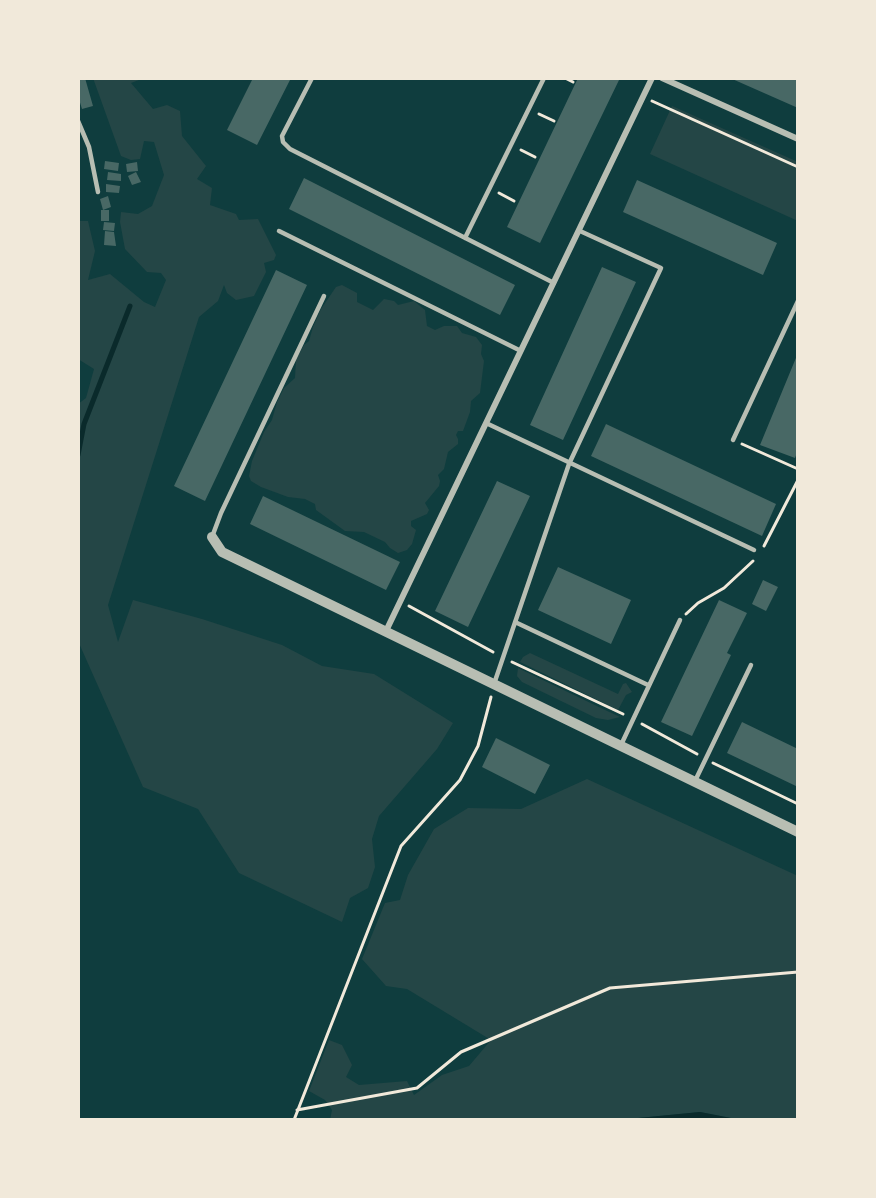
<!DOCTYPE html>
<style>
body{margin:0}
#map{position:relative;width:876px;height:1198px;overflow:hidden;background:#0f3d3e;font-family:Raleway,sans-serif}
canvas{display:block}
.frame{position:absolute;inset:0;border:80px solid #f1e9da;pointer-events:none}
</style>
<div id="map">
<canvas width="876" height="1198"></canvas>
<div class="frame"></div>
</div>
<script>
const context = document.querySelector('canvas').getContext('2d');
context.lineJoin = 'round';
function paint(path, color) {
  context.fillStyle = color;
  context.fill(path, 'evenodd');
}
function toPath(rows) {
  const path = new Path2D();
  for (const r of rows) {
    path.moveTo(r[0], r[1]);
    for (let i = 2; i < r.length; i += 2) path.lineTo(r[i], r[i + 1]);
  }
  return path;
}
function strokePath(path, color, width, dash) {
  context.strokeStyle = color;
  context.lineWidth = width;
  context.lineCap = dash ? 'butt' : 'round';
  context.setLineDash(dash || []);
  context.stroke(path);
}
paint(toPath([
 [93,78,144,78,131,83,153,109,167,105,180,111,182,136,206,166,197,179,212,188,210,205,236,214,239,220,258,219,276,255,274,260,264,263,266,272,254,296,236,300,227,293,224,285,218,301,199,317,108,605,118,642,133,600,202,619,282,645,322,666,374,674,453,723,437,749,379,816,372,839,375,867,368,888,350,898,342,922,239,873,198,809,143,787,78,641,78,404,86,398,94,369,78,359,78,221,88,221,95,251,88,280,110,274,144,302,155,307,166,280,161,273,147,272,125,249,120,222,121,212,138,214,152,206,164,175,154,142,144,141,140,159,131,160,121,156],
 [672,106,798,162,798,221,650,154],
 [342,285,357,293,357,302,373,310,384,299,394,301,398,305,414,301,425,310,427,326,435,330,444,326,457,326,462,333,476,337,482,345,481,354,484,361,480,393,471,401,470,412,463,431,458,431,456,435,458,439,458,444,448,452,444,469,438,475,440,481,439,486,425,503,429,510,427,514,411,521,411,526,416,530,412,544,407,550,398,553,390,548,385,542,364,532,345,531,316,510,315,504,305,499,288,497,261,487,251,481,249,476,252,461,264,432,272,420,277,402,284,388,295,378,296,360,304,345,309,341,313,327,321,309,336,287],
 [530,653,618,694,623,684,626,683,632,692,626,695,618,710,520,662,523,657],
 [518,668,603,709,620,717,608,720,596,718,522,682,517,676],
 [587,779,798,876,798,1120,741,1120,700,1112,618,1120,330,1120,332,1110,325,1100,309,1091,329,1040,342,1045,352,1065,346,1077,359,1085,407,1081,414,1095,442,1075,469,1066,491,1040,407,989,386,986,362,959,385,903,400,900,408,875,434,829,468,808,521,809]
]), '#244646');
paint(toPath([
 [700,1112,741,1120,618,1120]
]), '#0a2a2b');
strokePath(toPath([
 [78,455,84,424,130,306]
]), '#0a2a2b', 5);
paint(toPath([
 [78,78,85,78,93,106,82,109,78,96],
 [253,78,291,78,257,145,227,130],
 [578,78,620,78,540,243,507,227],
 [730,78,798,78,798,108],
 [105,161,119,163,118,171,104,169],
 [137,162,138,171,127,172,126,164],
 [108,172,121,174,121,181,107,180],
 [136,172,141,182,132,185,128,176],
 [304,178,515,285,500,315,289,209],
 [637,180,777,243,763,275,623,212],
 [106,184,120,186,119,193,106,192],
 [108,196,111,207,103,210,100,199],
 [101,210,109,210,109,221,101,221],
 [104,222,115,223,114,231,103,230],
 [105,231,114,232,116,246,104,245],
 [602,267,636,282,563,440,530,425],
 [276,270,307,285,205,501,174,486],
 [798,353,798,450,795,458,760,445],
 [606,424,776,504,762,536,591,456],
 [497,481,530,496,468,627,435,611],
 [263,496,400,562,386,590,250,524],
 [558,567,631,600,611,644,538,610],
 [763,580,778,587,766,611,752,604],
 [719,600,747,613,727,653,731,655,692,736,661,722],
 [742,722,798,749,798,787,727,753],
 [496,738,550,765,535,794,482,767]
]), '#486865');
strokePath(toPath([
 [565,78,573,82],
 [652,101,798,167],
 [539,114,554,121],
 [521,150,535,157],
 [499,193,514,201],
 [742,444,798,469],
 [764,546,798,480],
 [409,606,493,652],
 [686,614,698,603,724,588,753,561],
 [512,662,623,714],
 [642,724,697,754],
 [713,763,798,804],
 [297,1110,417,1088,461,1052,610,988,798,972],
 [294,1120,401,846,460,780,478,746,491,697]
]), '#f1e9da', 3);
strokePath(toPath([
 [312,78,282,136,283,142,290,149,554,283],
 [78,121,89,147,98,192],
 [279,231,521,351],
 [465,238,544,78],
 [486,423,754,550],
 [733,440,798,301],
 [212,537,221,513,324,296],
 [515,622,648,685],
 [494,684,569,464,661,268,580,231],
 [621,745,680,620],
 [695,781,751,665]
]), '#b8beb3', 4.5);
strokePath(toPath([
 [662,78,798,139],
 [386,631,652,78]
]), '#b8beb3', 6);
strokePath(toPath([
 [212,537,222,552,798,832]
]), '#b8beb3', 10);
</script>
